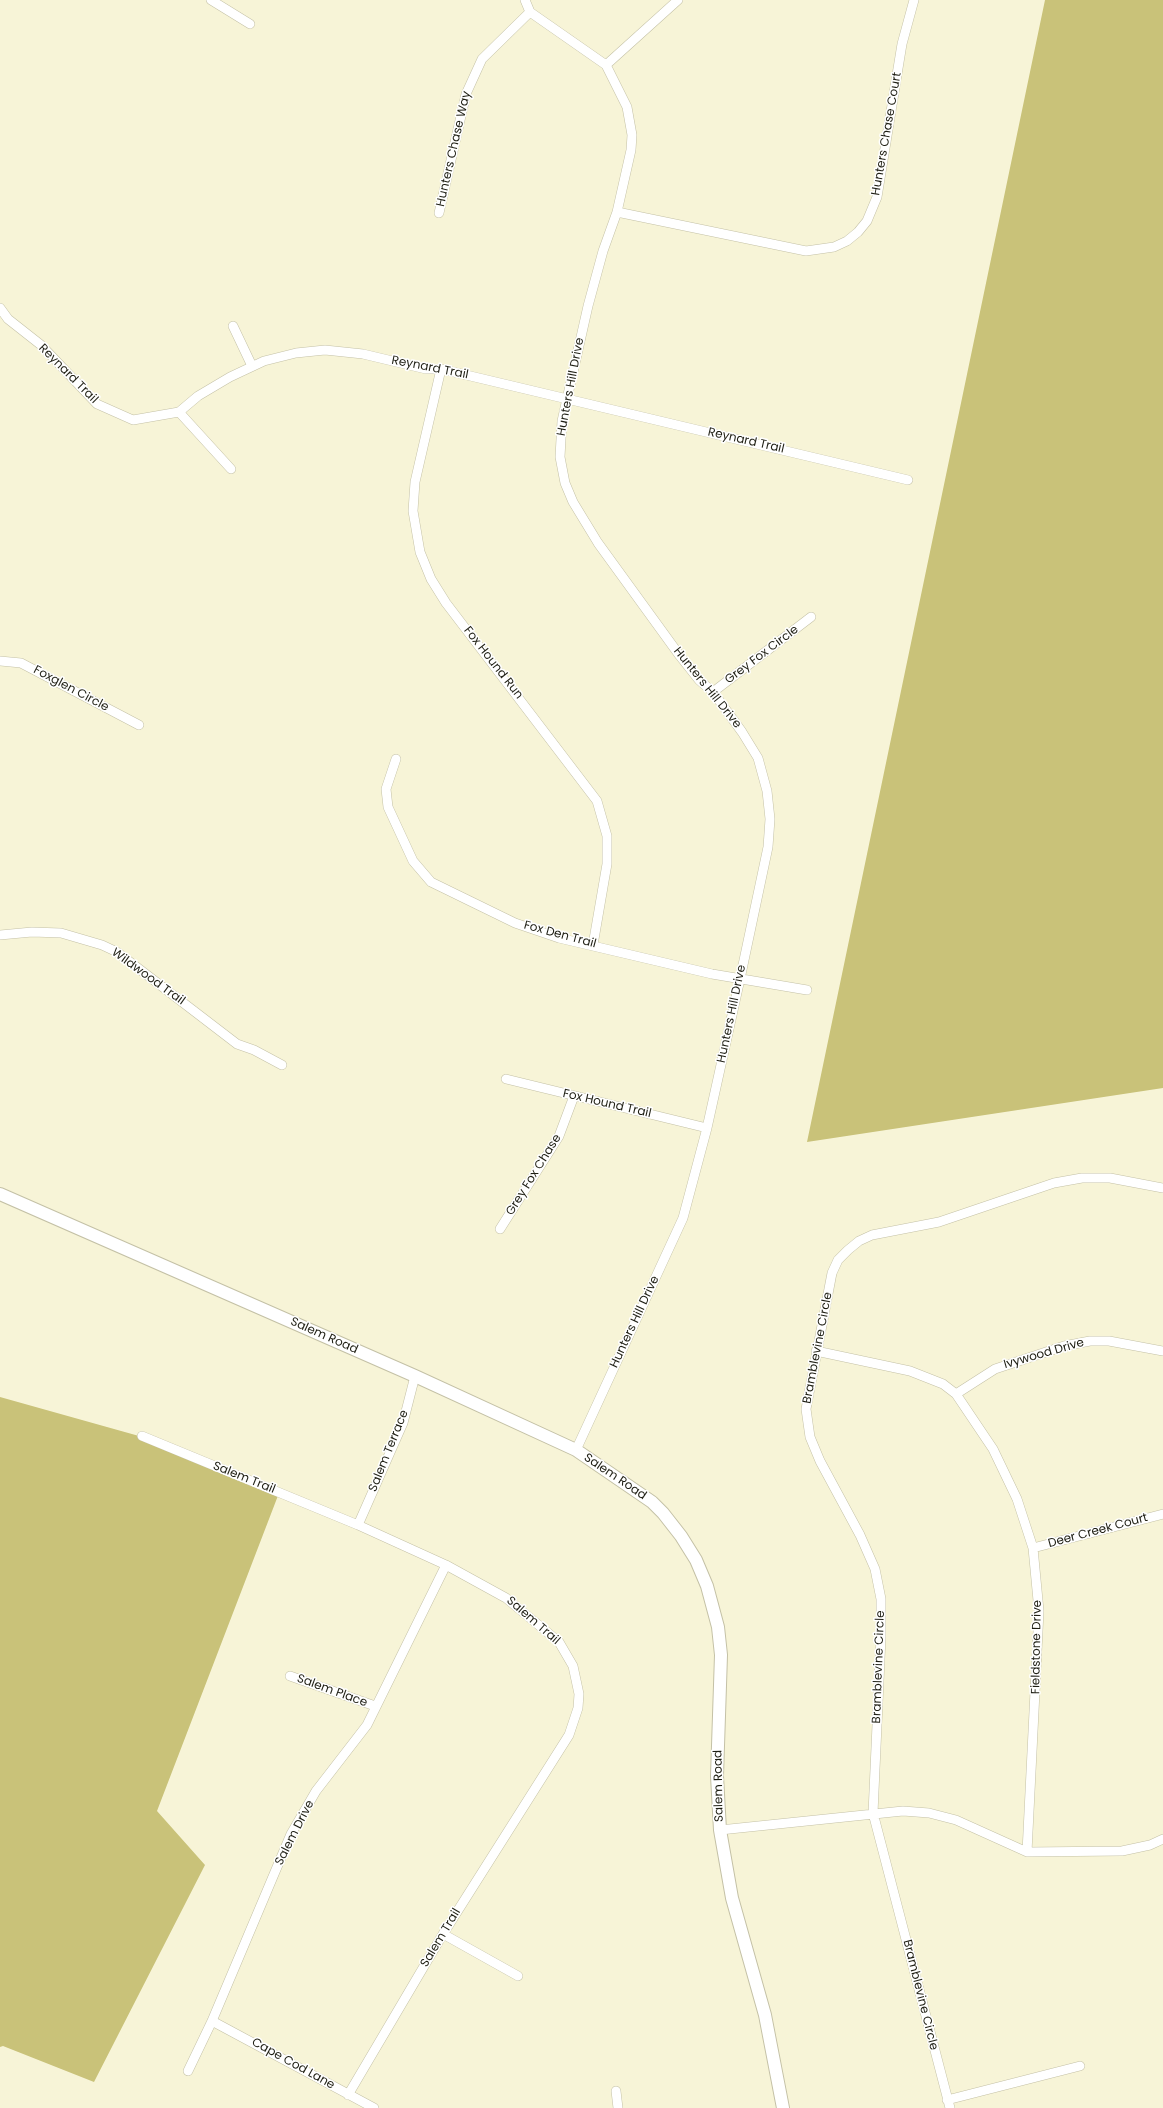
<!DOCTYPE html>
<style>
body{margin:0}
canvas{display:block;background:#f7f4d7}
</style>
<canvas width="1163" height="2108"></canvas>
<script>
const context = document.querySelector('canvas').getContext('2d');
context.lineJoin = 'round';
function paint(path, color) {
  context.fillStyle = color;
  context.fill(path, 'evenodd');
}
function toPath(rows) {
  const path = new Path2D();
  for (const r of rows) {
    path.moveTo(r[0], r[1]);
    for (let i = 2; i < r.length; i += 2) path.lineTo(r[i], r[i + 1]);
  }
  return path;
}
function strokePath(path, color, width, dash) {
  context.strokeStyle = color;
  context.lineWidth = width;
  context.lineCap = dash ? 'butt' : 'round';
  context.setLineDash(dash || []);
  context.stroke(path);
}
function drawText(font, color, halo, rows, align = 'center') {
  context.font = font + ' Poppins,sans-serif';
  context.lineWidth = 3;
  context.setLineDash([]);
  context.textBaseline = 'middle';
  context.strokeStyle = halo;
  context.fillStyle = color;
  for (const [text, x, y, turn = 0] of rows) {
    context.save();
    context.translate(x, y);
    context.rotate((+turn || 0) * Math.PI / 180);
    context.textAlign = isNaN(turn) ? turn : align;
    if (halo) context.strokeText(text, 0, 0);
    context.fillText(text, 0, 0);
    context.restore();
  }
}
paint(toPath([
 [1045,0,1163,0,1163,1088,807,1142],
 [0,1397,139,1436,279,1493,157,1811,205,1865,94,2082,3,2046,0,2047]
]), '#c9c279');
const minor = toPath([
 [211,0,250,24],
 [525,0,530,12,606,65,627,107,632,135,631,150,617,212,603,251,588,306,562,421,560,457,565,483,573,502,598,543,680,656,699,680,713,692,742,732,758,758,767,791,770,819,768,847,740,979,707,1128,683,1218,576,1450],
 [606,65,678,0],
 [617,212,806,251,834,247,847,241,858,232,867,221,877,197,902,44,914,0],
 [439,213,466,94,482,59,530,12],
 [0,308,8,319,41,345,97,404,133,420,179,412,198,396,230,377,264,361,296,353,325,350,363,354,426,369,441,369,908,480],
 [233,326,252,366],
 [441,369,415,482,413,511,420,552,431,579,446,603,597,801,607,836,607,864,593,945],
 [179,412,231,469],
 [0,661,21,663,139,725],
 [713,692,811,617],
 [396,759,386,789,388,807,413,861,431,882,515,923,559,938,712,974,807,990],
 [0,935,32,932,61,933,102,945,117,952,237,1044,254,1050,282,1065],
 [506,1079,707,1128],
 [500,1229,559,1136,574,1096],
 [816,1351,910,1371,943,1384,956,1394,993,1449,1017,1499,1033,1548,1039,1611,1027,1852],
 [956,1394,995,1369,1064,1346,1090,1341,1109,1341,1163,1351],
 [142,1436,358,1525,446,1565,506,1598,559,1642,573,1666,579,1694,578,1708,569,1735,443,1934,348,2095],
 [358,1525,403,1423,415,1376],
 [1033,1548,1163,1514],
 [290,1676,375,1706],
 [720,1830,903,1811,929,1813,956,1820,1027,1852,1122,1851,1150,1845,1163,1839],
 [443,1934,518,1976],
 [212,2021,374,2108],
 [188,2071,212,2021,291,1834,316,1791,367,1725,446,1565],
 [616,2091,618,2108],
 [947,2100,1080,2066],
 [950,2108,873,1813,881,1637,881,1599,875,1569,860,1535,820,1461,810,1437,806,1409,832,1273,838,1260,848,1250,859,1241,872,1235,939,1222,1054,1183,1082,1178,1110,1178,1163,1188]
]);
const tertiary = toPath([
 [0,1194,415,1376,576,1450,652,1502,663,1513,681,1536,696,1560,707,1586,718,1627,721,1655,717,1776,720,1830,732,1898,765,2015,783,2108]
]);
strokePath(minor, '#c4c1a6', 10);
strokePath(tertiary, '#c4c1a6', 14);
strokePath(minor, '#fff', 9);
strokePath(tertiary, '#fff', 12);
drawText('12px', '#1e1e13', '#fff', [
 ["Hunters Chase Court",887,134,-80],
 ["Hunters Chase Way",454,149,-77],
 ["Reynard Trail",430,368,11],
 ["Reynard Trail",68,374,45],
 ["Hunters Hill Drive",571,387,-79],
 ["Reynard Trail",746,441,13],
 ["Grey Fox Circle",762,655,-37],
 ["Fox Hound Run",493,663,52],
 ["Hunters Hill Drive",707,688,51],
 ["Foxglen Circle",71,689,28],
 ["Fox Den Trail",560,935,15],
 ["Wildwood Trail",148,977,36],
 ["Hunters Hill Drive",732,1014,-78],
 ["Fox Hound Trail",607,1104,13],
 ["Grey Fox Chase",534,1175,-58],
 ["Hunters Hill Drive",635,1322,-65],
 ["Salem Road",324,1336,24],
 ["Bramblevine Circle",818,1348,-79],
 ["Ivywood Drive",1044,1354,-16],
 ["Salem Terrace",389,1451,-68],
 ["Salem Road",615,1477,34],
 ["Salem Trail",244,1478,22],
 ["Deer Creek Court",1098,1531,-15],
 ["Salem Trail",533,1621,41],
 ["Fieldstone Drive",1037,1647,-89],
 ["Bramblevine Circle",879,1667,-88],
 ["Salem Place",332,1691,20],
 ["Salem Road",719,1786,-91],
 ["Salem Drive",295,1833,-63],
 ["Salem Trail",441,1938,-59],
 ["Bramblevine Circle",920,1995,76],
 ["Cape Cod Lane",293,2064,29]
]);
</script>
